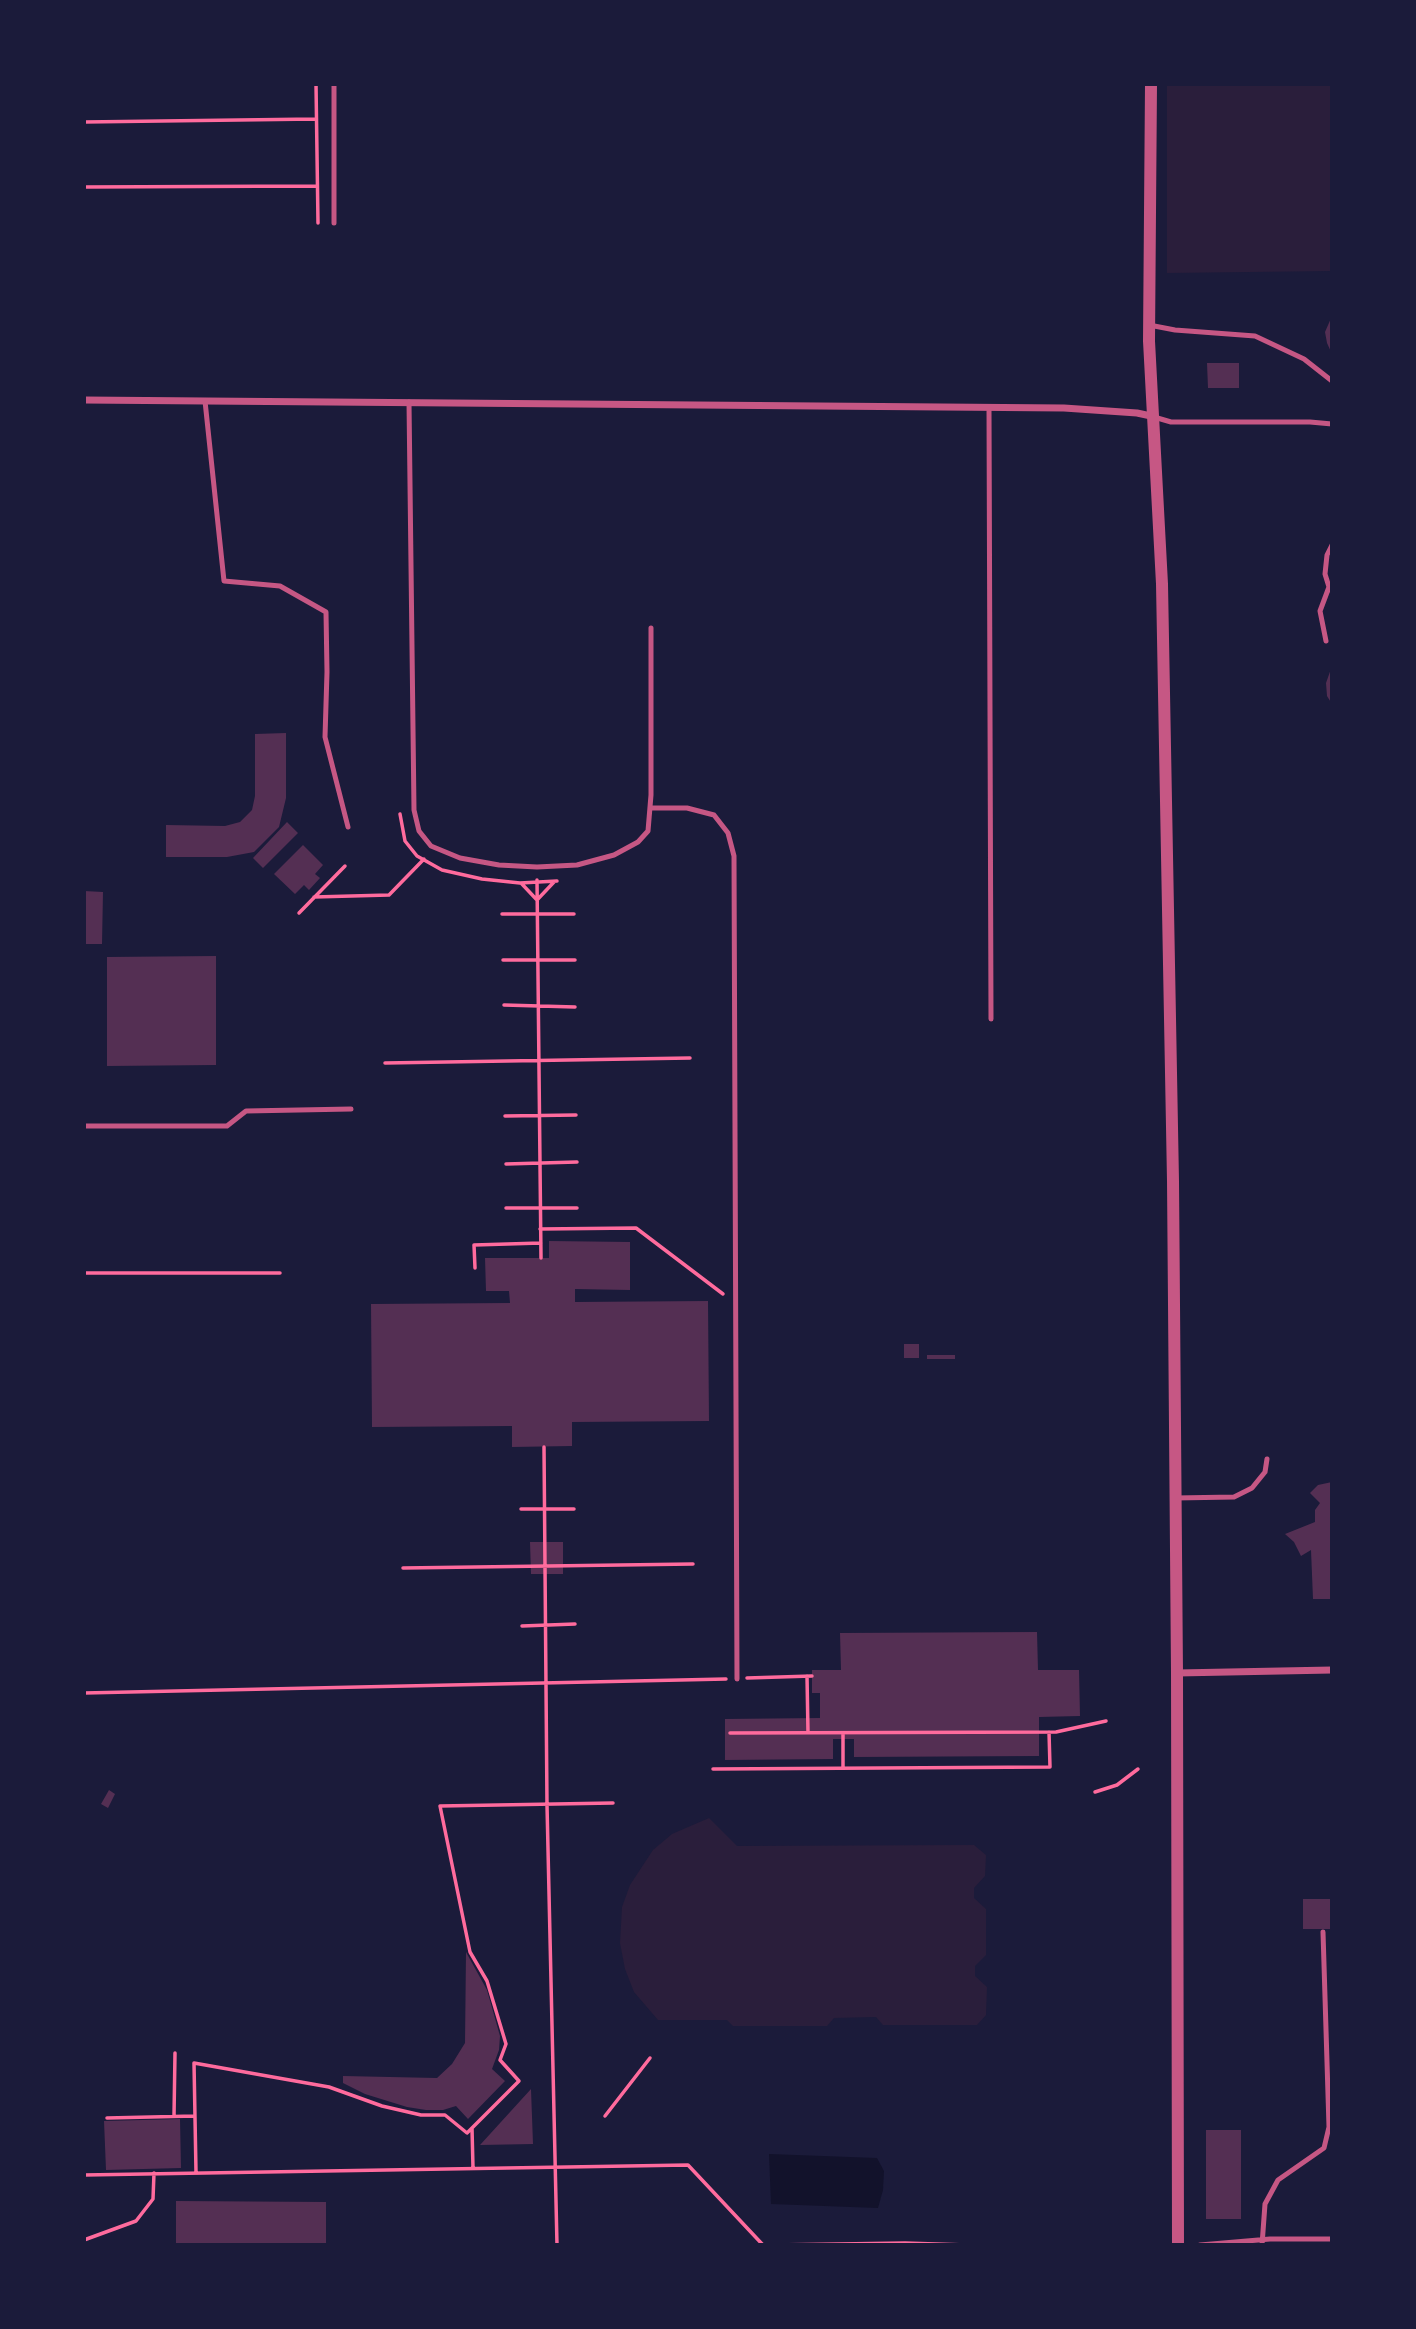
<!DOCTYPE html>
<style>
body{margin:0}
#map{position:relative;width:1416px;height:2329px;overflow:hidden;background:#1b1b3a;font-family:"Noto Sans",sans-serif}
canvas{display:block}
.frame{position:absolute;inset:0;border:86px solid #1b1b3a;pointer-events:none}
</style>
<div id="map">
<canvas width="1416" height="2329"></canvas>
<div class="frame"></div>
</div>
<script>
const context = document.querySelector('canvas').getContext('2d');
context.lineJoin = 'round';
function paint(path, color) {
  context.fillStyle = color;
  context.fill(path, 'evenodd');
}
function toPath(rows) {
  const path = new Path2D();
  for (const r of rows) {
    path.moveTo(r[0], r[1]);
    for (let i = 2; i < r.length; i += 2) path.lineTo(r[i], r[i + 1]);
  }
  return path;
}
function strokePath(path, color, width, dash) {
  context.strokeStyle = color;
  context.lineWidth = width;
  context.lineCap = dash ? 'butt' : 'round';
  context.setLineDash(dash || []);
  context.stroke(path);
}
paint(toPath([
 [1167,84,1332,84,1332,271,1167,273],
 [709,1818,737,1846,974,1845,986,1855,985,1876,974,1888,974,1898,986,1909,986,1955,975,1966,975,1976,987,1987,986,2015,977,2025,883,2025,876,2017,834,2018,827,2026,733,2026,727,2020,658,2020,634,1992,625,1969,620,1943,622,1907,630,1885,653,1850,672,1834]
]), '#2a1e3b');
paint(toPath([
 [769,2154,877,2158,884,2171,883,2190,878,2208,771,2204]
]), '#12122b');
paint(toPath([
 [1332,316,1332,354,1327,343,1325,332],
 [1207,363,1239,363,1239,388,1208,388],
 [1332,666,1332,704,1327,696,1326,683],
 [286,733,286,798,279,827,254,852,227,857,166,857,166,825,225,826,240,822,252,810,255,796,255,734],
 [287,822,298,833,263,868,253,858],
 [303,845,323,865,315,874,320,878,309,890,304,885,295,894,274,874],
 [84,891,103,892,102,944,84,944],
 [216,956,216,1065,107,1066,107,957],
 [549,1241,630,1242,630,1290,575,1289,575,1302,708,1301,709,1421,572,1422,572,1446,512,1447,512,1426,372,1427,371,1304,510,1303,509,1291,486,1291,485,1258,549,1258],
 [904,1344,919,1344,919,1358,904,1358],
 [927,1355,955,1355,955,1359,927,1359],
 [1332,1482,1332,1599,1313,1599,1311,1550,1301,1556,1294,1542,1285,1534,1315,1522,1315,1510,1320,1503,1310,1493,1318,1485],
 [530,1542,563,1542,563,1574,531,1574],
 [1037,1632,1038,1670,1079,1670,1080,1716,1039,1717,1039,1756,854,1757,854,1739,833,1739,833,1759,725,1760,725,1719,820,1718,820,1693,812,1693,812,1670,841,1670,840,1633],
 [109,1790,115,1794,108,1808,101,1804],
 [1303,1899,1332,1899,1332,1929,1303,1929],
 [466,1952,487,1990,500,2036,499,2050,492,2069,505,2081,468,2119,456,2106,443,2110,426,2110,407,2107,365,2094,343,2083,343,2076,437,2078,452,2064,465,2043],
 [531,2089,533,2144,480,2145],
 [180,2119,181,2168,106,2170,104,2121],
 [1206,2130,1241,2130,1241,2219,1206,2219],
 [176,2201,326,2202,326,2245,176,2245]
]), '#542f53');
strokePath(toPath([
 [316,84,318,223],
 [84,122,316,119],
 [84,187,316,186],
 [400,814,405,841,417,856,442,870,482,879,520,883,557,881],
 [537,880,541,1258],
 [521,883,537,900,554,882],
 [314,897,389,895,424,859],
 [299,913,345,866],
 [502,914,574,914],
 [503,960,575,960],
 [504,1005,575,1007],
 [385,1063,690,1058],
 [505,1116,576,1115],
 [506,1164,577,1162],
 [506,1208,577,1208],
 [540,1229,636,1228,723,1294],
 [475,1268,474,1245,541,1243],
 [84,1273,280,1273],
 [544,1447,547,1805,557,2245],
 [521,1509,574,1509],
 [403,1568,693,1564],
 [522,1626,575,1624],
 [807,1676,808,1733],
 [747,1678,812,1676],
 [84,1693,726,1679],
 [730,1733,1056,1732,1106,1721],
 [843,1733,843,1768],
 [713,1769,1050,1767,1049,1732],
 [1095,1792,1117,1785,1138,1769],
 [174,2116,175,2053],
 [605,2116,650,2058],
 [107,2118,195,2116],
 [472,2128,473,2168],
 [196,2172,194,2063,329,2087,382,2106,421,2115,445,2115,467,2133,519,2081,500,2060,506,2044,487,1981,470,1952,440,1806,613,1803],
 [84,2175,688,2165,763,2245],
 [84,2240,136,2221,153,2199,154,2173],
 [772,2245,905,2243,967,2245]
]), '#ff6b9d', 3.5);
strokePath(toPath([
 [334,223,334,84],
 [1149,325,1175,330,1255,336,1304,359,1332,381],
 [205,401,224,581,280,586,326,612,327,672,325,737,348,827],
 [409,402,414,810,419,831,431,846,460,858,499,865,537,867,577,865,614,855,638,842,648,831,651,795,651,628],
 [989,407,991,1019],
 [1154,417,1171,422,1310,422,1332,424],
 [1329,587,1325,574,1327,555,1332,545],
 [1326,641,1320,611,1329,587,1332,591],
 [650,808,687,808,714,815,728,833,734,856,737,1679],
 [84,1126,227,1126,246,1111,351,1109],
 [1175,1498,1234,1497,1252,1488,1265,1472,1267,1459],
 [1200,2245,1270,2239,1332,2239],
 [1262,2245,1265,2204,1278,2180,1324,2148,1329,2127,1323,1932]
]), '#c65784', 5);
strokePath(toPath([
 [84,400,1064,408,1137,413,1151,416],
 [1177,1673,1332,1670]
]), '#c65784', 7);
strokePath(toPath([
 [1151,84,1149,341,1162,584,1173,1181,1177,1673,1178,2245]
]), '#c65784', 12);
</script>
